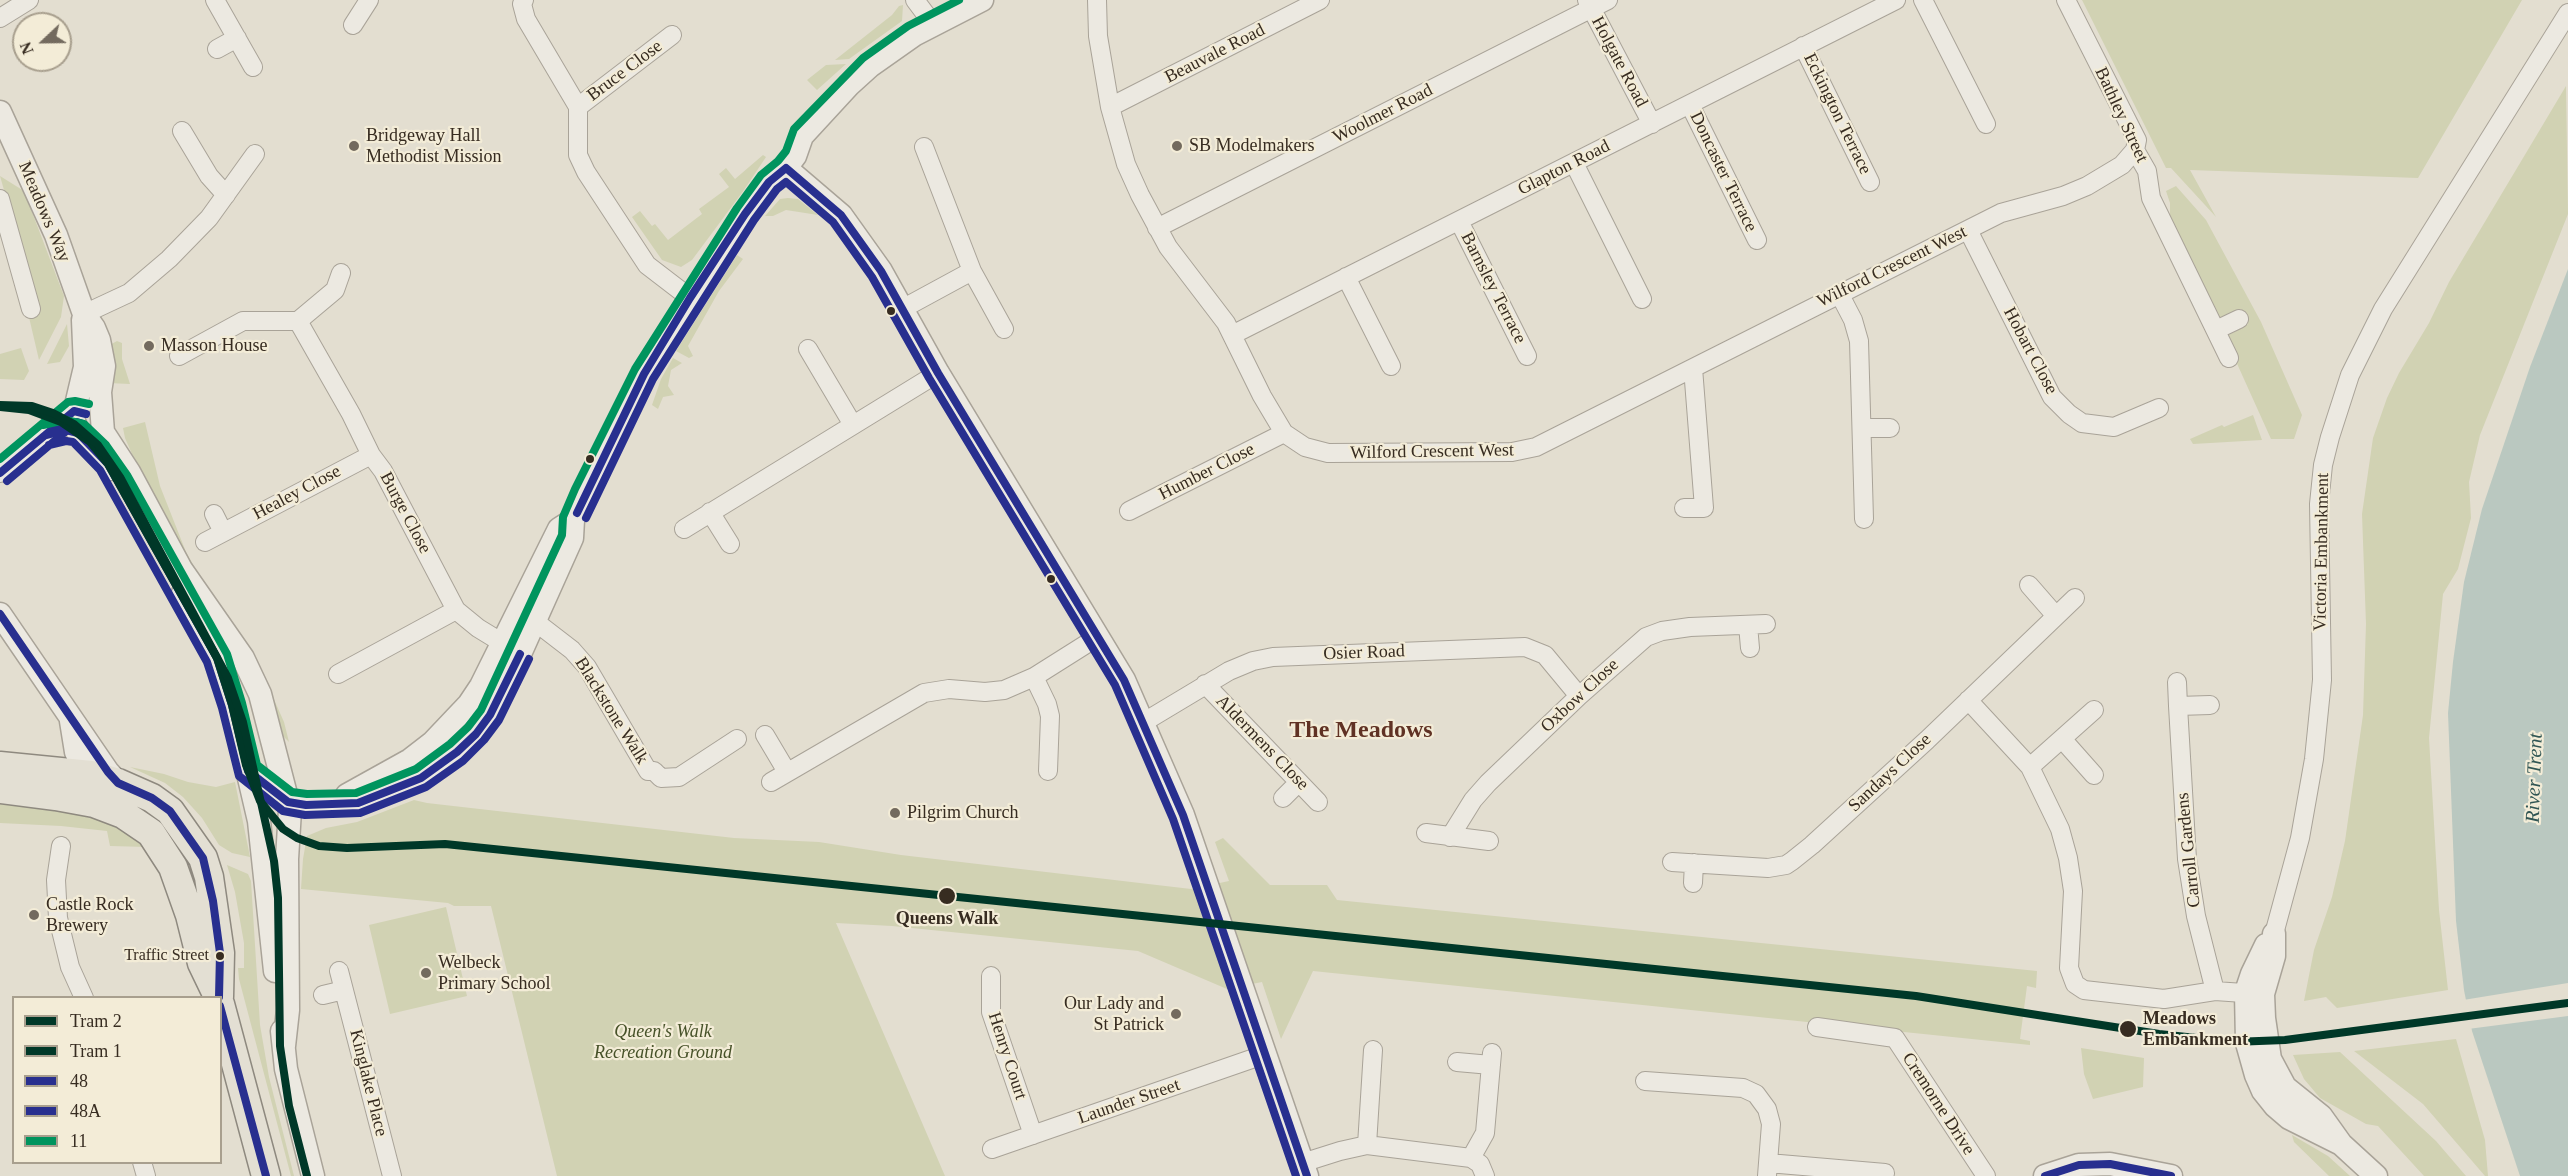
<!DOCTYPE html>
<style>
body{margin:0}
#map{position:relative;width:2568px;height:1176px;overflow:hidden;background:#e3ded0;font-family:"Times New Roman",serif}
canvas{display:block}
.legend{position:absolute;left:12px;top:996px;width:210px;height:168px;box-sizing:border-box;background:#f3ecd7;border:2px solid #a89f8e;margin:0;padding:8px 10px;list-style:none;font-size:18px;color:#372c21}
.legend li{display:flex;align-items:center;gap:12px;height:30px}
.legend b{width:30px;border:2px solid #a89f8e}
.north{position:absolute;left:12px;top:12px;width:60px;height:60px;box-sizing:border-box;background:#f3ecd7;border:2px solid #a89f8e;border-radius:50%;rotate:248deg;font-size:16px;font-weight:700;line-height:24px;text-align:center;color:#372c21}
.north::after{content:'';display:block;margin:auto;width:21px;height:27px;background:#736a5e;clip-path:polygon(50% 0,100% 100%,50% 72%,0 100%)}
</style>
<div id="map">
<canvas width="2568" height="1176"></canvas>
<ul class="legend">
<li><b style="height:8px;background:#003828"></b>Tram 2</li>
<li><b style="height:8px;background:#003828"></b>Tram 1</li>
<li><b style="height:8px;background:#282f8f"></b>48</li>
<li><b style="height:8px;background:#282f8f"></b>48A</li>
<li><b style="height:8px;background:#00945e"></b>11</li>
</ul>
<div class="north">N</div>
</div>
<script>
const context = document.querySelector('canvas').getContext('2d');
context.lineJoin = 'round';
function paint(path, color) {
  context.fillStyle = color;
  context.fill(path, 'evenodd');
}
function toPath(rows) {
  const path = new Path2D();
  for (const r of rows) {
    path.moveTo(r[0], r[1]);
    for (let i = 2; i < r.length; i += 2) path.lineTo(r[i], r[i + 1]);
  }
  return path;
}
function strokePath(path, color, width, dash) {
  context.strokeStyle = color;
  context.lineWidth = width;
  context.lineCap = dash ? 'butt' : 'round';
  context.setLineDash(dash || []);
  context.stroke(path);
}
function drawText(font, color, halo, rows, align = 'center') {
  context.font = font + ' "Times New Roman",serif';
  context.lineWidth = 4.5;
  context.setLineDash([]);
  context.textBaseline = 'middle';
  context.strokeStyle = halo;
  context.fillStyle = color;
  for (const [text, x, y, turn = 0] of rows) {
    context.save();
    context.translate(x, y);
    context.rotate((+turn || 0) * Math.PI / 180);
    context.textAlign = isNaN(turn) ? turn : align;
    if (halo) context.strokeText(text, 0, 0);
    context.fillText(text, 0, 0);
    context.restore();
  }
}
paint(toPath([
 [2082,0,2522,0,2418,178,2190,170,2216,217,2171,168,2166,168],
 [903,5,902,21,849,59,835,60,892,15,899,6],
 [846,64,817,90,807,80,826,65],
 [2566,86,2568,214,2480,435,2469,482,2471,518,2458,569,2443,594,2429,738,2439,910,2448,990,2337,1008,2326,997,2304,1001,2314,950,2332,897,2345,841,2363,715,2366,624,2362,514,2373,438,2387,398,2399,373,2429,323,2449,282],
 [763,155,766,157,744,190,692,260,681,267,662,260,632,217,640,211,652,226,655,224,668,240,702,214,699,209,729,187,719,174,726,168,735,179],
 [0,176,24,191,64,296,61,317,39,360,28,313,38,309],
 [2176,186,2206,220,2261,322,2302,415,2294,439,2271,439,2225,337,2248,324,2241,309,2216,319,2170,218,2170,203,2166,191],
 [788,198,798,199,818,215,786,210,773,216,765,216,780,199],
 [737,255,743,259,719,291,688,346,693,356,689,358,676,351],
 [67,324,69,346,60,362,47,364],
 [117,341,122,343,122,359,130,384,108,383,108,346],
 [21,348,29,371,24,380,0,379,0,354],
 [673,358,682,363,671,370,668,386,674,395,663,397,658,409,652,405,661,379],
 [2253,415,2262,440,2193,444,2190,439,2222,425,2224,427],
 [145,422,160,486,186,552,203,583,264,677,284,722,289,742,281,734,169,539,125,438,123,428],
 [130,767,164,774,188,782,216,787,235,782,250,857,232,853,219,845,202,818,183,797,165,783],
 [414,800,427,803,734,838,819,842,901,855,1191,889,1229,881,1215,842,1223,838,1270,885,1327,885,1337,900,2037,971,2036,988,2027,986,2020,1039,2030,1041,2030,1045,1313,971,1281,1039,1262,982,1227,989,1138,951,892,926,836,923,945,1176,557,1176,491,906,454,906,448,903,301,889,303,859,307,836,326,828,357,822],
 [0,804,85,811,114,823,147,847,110,846,107,831,61,826,0,823],
 [227,865,248,874,251,881,260,1025,269,1077,294,1176,291,1176,239,979,238,968,244,968,244,943,235,892],
 [446,907,467,996,390,1014,369,925],
 [2456,1039,2485,1140,2488,1176,2485,1176,2423,1104,2354,1051],
 [2081,1048,2144,1058,2143,1087,2093,1099,2084,1074],
 [2340,1052,2436,1141,2466,1176,2424,1176,2378,1126,2366,1124,2320,1098,2304,1079,2293,1055],
 [2292,1135,2328,1156,2350,1176,2329,1176,2294,1142]
]), '#d1d2b3');
paint(toPath([
 [2568,269,2568,1176,2520,1176,2472,1031,2464,990,2456,921,2448,713,2453,662,2464,582,2482,509,2530,367]
]), '#bac8c0');
paint(toPath([
 [2568,983,2568,1016,2468,1029,2463,1000]
]), '#e3ded0');
const minor = toPath([
 [215,0,253,67],
 [524,0,522,4,526,19,578,107,578,155,586,172,647,265,690,298],
 [915,0,933,24],
 [1097,0,1098,36,1110,107,1126,164,1140,195,1168,247,1226,323,1262,396,1284,433,1305,447,1328,453,1512,452,1536,447,2001,213,2063,196,2087,186,2122,165,2135,150],
 [1587,0,1652,124],
 [1923,0,1986,124],
 [2066,0,2137,140,2135,150,2147,171,2151,198,2229,358],
 [0,18,29,0],
 [353,25,369,0],
 [1803,46,1870,182],
 [217,49,237,38],
 [1690,105,1757,240],
 [578,107,672,35],
 [1110,107,1320,0],
 [182,131,209,176,226,195],
 [924,147,972,271,1004,329],
 [1574,163,1642,299],
 [0,199,31,309],
 [1459,221,1527,356],
 [1157,228,1608,0],
 [1968,230,2052,397,2069,414,2082,423,2114,427,2159,408],
 [1346,277,1391,366],
 [1840,295,1853,320,1859,341,1864,519],
 [902,309,972,271],
 [84,314,129,293,169,259,209,218,255,154],
 [298,321,351,414,371,455,383,471,456,610,478,628,514,650],
 [298,321,335,290,341,273],
 [2216,330,2239,319],
 [1232,335,1896,0],
 [808,349,853,425],
 [179,356,243,321,298,321],
 [1862,428,1890,428],
 [0,473,82,406],
 [1684,508,1704,508,1693,368],
 [1129,511,1284,433],
 [710,512,730,544],
 [214,514,223,532],
 [684,529,938,373],
 [205,542,371,455],
 [2029,585,2056,616],
 [524,613,572,650,587,667,648,771,654,771,661,778,679,777,737,739],
 [1748,625,1750,648],
 [338,674,456,610],
 [1034,677,1047,704,1050,716,1048,771],
 [2177,682,2178,706],
 [1205,684,1318,802],
 [1968,700,2030,767,2060,829,2068,858,2073,891,2069,968,2075,984,2084,990,2164,999,2215,991,2258,994],
 [2210,705,2178,706,2187,859,2196,916,2215,991],
 [1144,722,1229,671,1253,661,1273,657,1525,647,1545,655,1579,696],
 [765,735,787,772],
 [2063,740,2094,775],
 [2030,767,2094,710],
 [771,782,924,693,949,689,985,692,1004,690,1034,677,1099,636],
 [1283,798,1299,782],
 [1426,833,1489,841],
 [1450,837,1473,800,1488,783,1579,696,1646,637,1662,631,1690,627,1766,624],
 [61,846,56,880,58,918,70,967,84,998],
 [1672,862,1768,868,1786,865,1792,861,1812,845,1927,740,2075,598],
 [1693,883,1694,863],
 [2274,934,2300,838,2314,759,2322,680,2319,504,2323,465,2330,437,2350,375,2383,309,2568,13],
 [339,971,392,1176],
 [991,976,991,1012,1033,1135],
 [323,995,344,990],
 [1817,1027,1895,1038,1986,1176],
 [1457,1062,1491,1065],
 [1645,1081,1743,1088,1756,1094,1767,1109,1771,1124,1767,1176],
 [1367,1145,1373,1050],
 [992,1149,1266,1054],
 [1471,1158,1485,1133,1492,1053],
 [142,1162,146,1176],
 [1302,1163,1340,1151,1367,1145,1471,1158,1480,1164,1485,1176],
 [1768,1163,1885,1173]
]);
const tertiary = toPath([
 [0,112,56,235,84,314,94,328,99,340,104,366,100,392,103,432,129,472,181,569,243,658,260,694,290,810,287,859,288,1010,284,1046],
 [786,168,841,215,881,271,938,373,1124,680,1183,815,1307,1176],
 [83,320,85,367,73,418,78,433,98,452,111,469],
 [183,593,217,658,232,705,259,821,275,971],
 [0,614,108,772,118,783],
 [71,721,76,752,82,764,97,783],
 [248,771,288,802,306,805,358,803,421,778,457,752,476,734,490,715,520,654,572,538,573,520,585,493,644,374,734,230,769,182,786,168,795,156,802,136,849,85,870,66,914,35,982,0],
 [347,795,410,760,432,743,469,704,481,686,559,529,573,520],
 [2274,934,2274,956,2263,994,2264,1018,2270,1059,2285,1087,2321,1116,2341,1144,2376,1176],
 [2266,945,2252,974,2246,992,2247,1043,2256,1075,2263,1091,2275,1106,2289,1118,2341,1144],
 [282,1031,286,1069,313,1176],
 [2045,1176,2079,1165,2110,1164,2171,1176]
]);
const primary = toPath([
 [0,766,91,775,118,783,152,798,170,811,203,858,209,877,220,953,219,997],
 [0,789,56,796,94,803,123,814,151,833,173,867,190,915,202,963,215,990],
 [220,1004,266,1176]
]);
strokePath(minor, '#a9a398', 20);
strokePath(tertiary, '#a9a398', 25);
strokePath(primary, '#8e897f', 31);
strokePath(minor, '#ece9e1', 18);
strokePath(tertiary, '#ece9e1', 22);
strokePath(primary, '#e3dfd3', 28);
strokePath(toPath([
 [46,435,66,430,78,433,108,464,217,658,232,705,248,771,288,802,306,805,358,803,421,778,457,752,476,734,490,715,520,654],
 [0,473,74,411,86,414],
 [577,513,644,374,690,298,745,214,769,182,786,168,841,215,881,271,938,373,1124,680,1183,815,1307,1176],
 [2045,1176,2079,1165,2110,1164,2171,1176]
]), '#282f8f', 8);
strokePath(toPath([
 [49,445,66,441,73,442,100,470,207,662,222,708,239,776,283,811,305,815,360,813,426,787,463,761,484,740,499,720,529,659],
 [7,481,77,422,83,424],
 [586,518,653,379,754,220,777,189,786,182,833,222,872,277,929,378,1115,685,1173,819,1296,1176]
]), '#282f8f', 8);
strokePath(toPath([
 [43,425,65,420,84,424,106,445,127,475,227,654,242,703,257,765,292,792,307,794,356,793,416,769,450,744,468,727,481,710,562,535,563,517,575,489,635,369,737,208,761,175,778,161,786,151,794,129,863,58,908,26,959,0],
 [0,459,68,402,75,401,89,404]
]), '#00945e', 8);
strokePath(toPath([
 [0,614,108,772,118,783,152,798,170,811,203,858,213,901,220,953,219,997],
 [220,1006,266,1176]
]), '#282f8f', 8);
strokePath(toPath([
 [0,407,29,410,61,422,90,442,108,464,217,658,232,705,246,765,260,801,283,829,297,838,319,846,347,848,445,844,1916,996,2159,1034,2233,1042,2285,1040,2568,1003]
]), '#003828', 8);
strokePath(toPath([
 [0,405,32,406,53,413,74,424,98,445,120,477,228,678,243,722,274,861,278,898,280,1046,289,1106,307,1176]
]), '#003828', 8);
for (const [x, y, r, color] of [
 [354,146,6,"#736a5e"],
 [1177,146,6,"#736a5e"],
 [891,311,5,"#372c21"],
 [149,346,6,"#736a5e"],
 [590,459,5,"#372c21"],
 [1051,579,5,"#372c21"],
 [895,813,6,"#736a5e"],
 [947,896,9,"#372c21"],
 [34,915,6,"#736a5e"],
 [220,956,5,"#372c21"],
 [426,973,6,"#736a5e"],
 [1176,1014,6,"#736a5e"],
 [2128,1029,9,"#372c21"]
]) {
  const dot = new Path2D();
  dot.arc(x, y, r, 0, 2 * Math.PI);
  context.fillStyle = color;
  context.fill(dot);
  strokePath(dot, '#f3ecd7', 2);
}
drawText('16px', '#372c21', '#f3ecd7', [
 ["Traffic Street",209,956]
], 'right');
drawText('18px', '#372c21', '#f3ecd7', [
 ["Beauvale Road",1215,54,-27],
 ["Holgate Road",1619,62,62],
 ["Bruce Close",625,71,-37],
 ["Woolmer Road",1383,114,-27],
 ["Eckington Terrace",1837,114,64],
 ["Bathley Street",2121,115,65],
 ["Glapton Road",1564,168,-27],
 ["Doncaster Terrace",1723,172,64],
 ["Meadows Way",44,212,67],
 ["Wilford Crescent West",1892,267,-26],
 ["Barnsley Terrace",1493,288,63],
 ["Hobart Close",2030,351,62],
 ["Wilford Crescent West",1432,452,-1],
 ["Humber Close",1207,472,-27],
 ["Healey Close",297,493,-28],
 ["Burge Close",405,513,62],
 ["Victoria Embankment",2322,552,-89],
 ["Osier Road",1364,653,-2],
 ["Oxbow Close",1580,696,-43],
 ["Blackstone Walk",611,711,58],
 ["Aldermens Close",1262,743,46],
 ["Sandays Close",1890,773,-43],
 ["Carroll Gardens",2189,850,-96],
 ["Henry Court",1007,1056,72],
 ["Kinglake Place",368,1083,76],
 ["Launder Street",1129,1102,-19],
 ["Cremorne Drive",1938,1104,57]
]);
drawText('18px', '#372c21', '#f3ecd7', [
 ["Bridgeway Hall",366,136],
 ["Methodist Mission",366,157],
 ["SB Modelmakers",1189,146],
 ["Masson House",161,346],
 ["Pilgrim Church",907,813],
 ["Castle Rock",46,905],
 ["Brewery",46,926],
 ["Welbeck",438,963],
 ["Primary School",438,984],
 ["Our Lady and",1164,1004,"right"],
 ["St Patrick",1164,1025,"right"]
], 'left');
drawText('bold 18px', '#372c21', '#f3ecd7', [
 ["Queens Walk",947,919],
 ["Meadows",2143,1019,"left"],
 ["Embankment",2143,1040,"left"]
]);
drawText('italic 18px', '#475229', '#f3ecd7', [
 ["Queen's Walk",663,1032],
 ["Recreation Ground",663,1053]
]);
drawText('italic 20px', '#315654', '#f3ecd7', [
 ["River Trent",2535,778,-88]
]);
drawText('bold 24px', '#603224', '#f3ecd7', [
 ["The Meadows",1361,731]
]);
</script>
